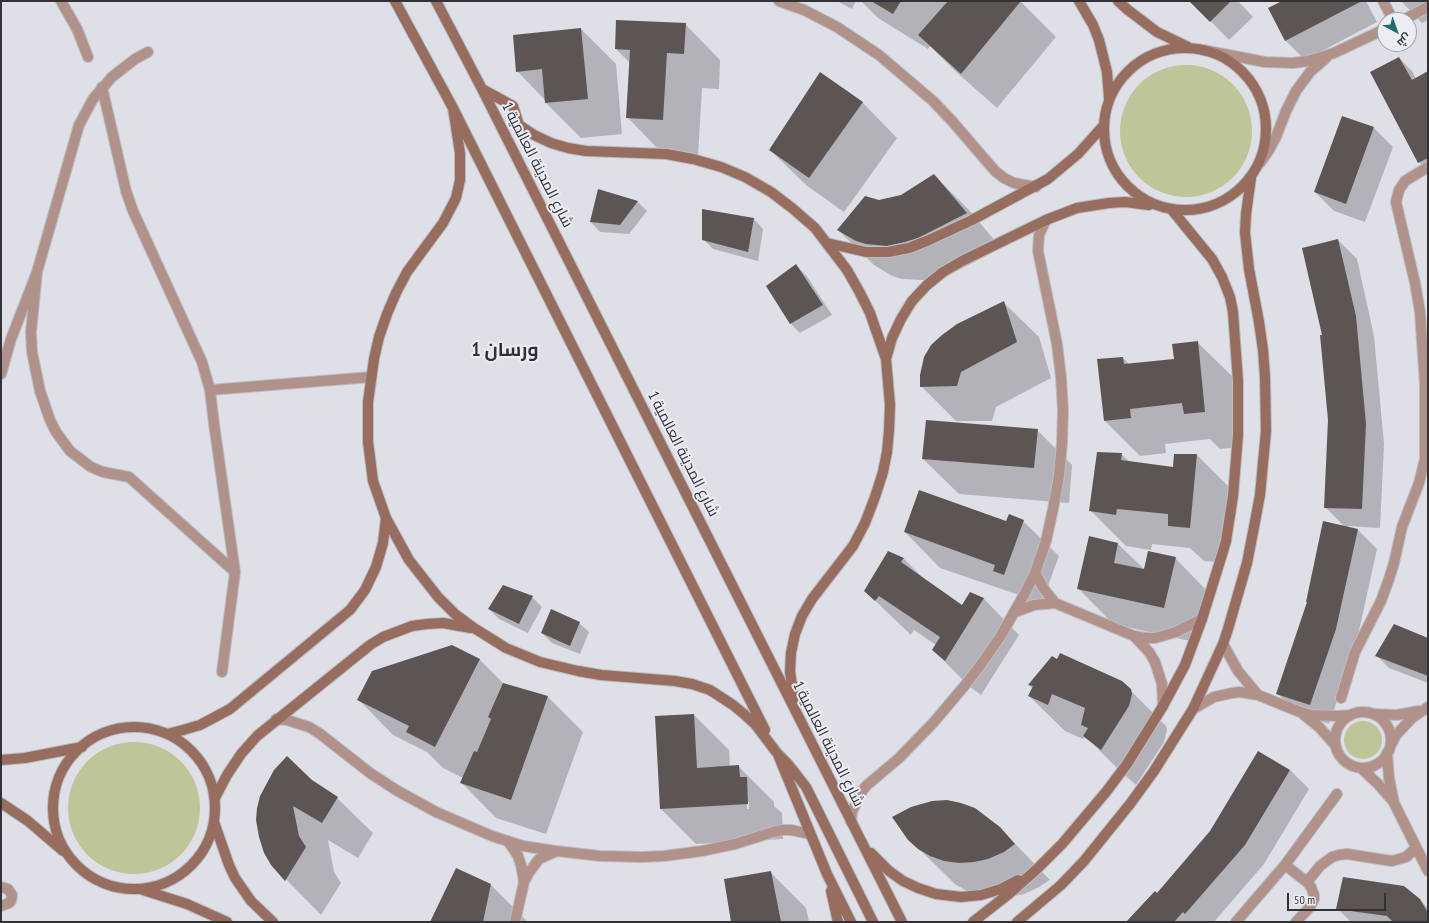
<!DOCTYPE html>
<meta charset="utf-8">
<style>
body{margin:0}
#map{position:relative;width:1429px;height:923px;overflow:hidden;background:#dfdfe7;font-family:"PT Sans Narrow",Cairo,sans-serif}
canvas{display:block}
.frame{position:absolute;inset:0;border:2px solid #323235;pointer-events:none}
.north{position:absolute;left:1377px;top:12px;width:40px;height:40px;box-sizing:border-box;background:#ececf4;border:1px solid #a2a2a8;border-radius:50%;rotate:139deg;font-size:11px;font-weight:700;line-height:16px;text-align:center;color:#323235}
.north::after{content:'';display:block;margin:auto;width:14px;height:18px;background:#1f6b70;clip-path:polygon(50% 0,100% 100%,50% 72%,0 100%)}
.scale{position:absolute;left:1287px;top:893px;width:99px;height:18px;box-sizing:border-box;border:2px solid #323235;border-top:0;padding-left:5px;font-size:12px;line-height:14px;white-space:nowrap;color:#323235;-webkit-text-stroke:3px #ececf4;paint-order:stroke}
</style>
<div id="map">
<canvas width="1429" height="923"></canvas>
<div class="frame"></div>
<div class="north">ش</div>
<div class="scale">50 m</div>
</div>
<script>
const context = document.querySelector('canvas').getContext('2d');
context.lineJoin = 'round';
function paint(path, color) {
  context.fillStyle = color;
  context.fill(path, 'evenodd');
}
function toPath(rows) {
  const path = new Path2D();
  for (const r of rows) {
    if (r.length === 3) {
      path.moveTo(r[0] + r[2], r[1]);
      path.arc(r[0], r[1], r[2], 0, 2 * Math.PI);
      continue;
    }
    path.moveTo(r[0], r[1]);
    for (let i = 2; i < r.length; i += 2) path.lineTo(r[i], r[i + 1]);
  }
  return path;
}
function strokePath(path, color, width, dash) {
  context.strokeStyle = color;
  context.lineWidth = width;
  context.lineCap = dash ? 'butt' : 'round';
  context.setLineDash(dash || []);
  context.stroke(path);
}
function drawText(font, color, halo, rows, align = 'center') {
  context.font = font + ' "PT Sans Narrow",Cairo,sans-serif';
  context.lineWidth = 4;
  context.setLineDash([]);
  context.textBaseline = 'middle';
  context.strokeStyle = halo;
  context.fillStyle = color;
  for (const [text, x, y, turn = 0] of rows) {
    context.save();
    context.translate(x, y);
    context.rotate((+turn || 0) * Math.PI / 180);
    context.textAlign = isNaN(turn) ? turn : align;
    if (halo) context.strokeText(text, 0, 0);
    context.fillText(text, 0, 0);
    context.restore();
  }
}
paint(toPath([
 [1186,131,66],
 [1363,740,19],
 [134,808,66]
]), '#bfc599');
paint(toPath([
 [837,1,856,1,852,9],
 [861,1,1020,1,1056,37,997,108,954,70,930,46,928,49,878,18],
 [1191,1,1238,1,1253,17,1229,40],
 [1284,1,1366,1,1377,22,1305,60,1286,41,1269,9],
 [1401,1,1428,1,1428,20,1422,23],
 [685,24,720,60,719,89,702,88,698,155,662,153,627,117,630,63,616,49],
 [581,29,616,64,622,134,581,138,546,103,545,100,517,71],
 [1399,58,1412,71,1416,79,1428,76,1428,171,1419,162],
 [862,102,897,138,844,212,806,185,770,150],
 [1374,128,1393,147,1365,222,1334,211,1315,192],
 [934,175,969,210,1001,248,953,273,940,277,923,280,902,279,892,276,874,265,838,230,901,196],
 [599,190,638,202,647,211,629,234,600,232,591,222],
 [754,219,763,229,758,261,713,249,703,239],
 [1338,240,1357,259,1374,336,1384,444,1380,528,1348,526,1348,528,1358,530,1377,549,1355,649,1329,724,1296,712,1277,693,1345,527,1325,507,1329,420,1323,336],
 [796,265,806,275,832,315,800,333,791,324,768,286],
 [1003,302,1039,337,1051,378,996,407,992,421,956,421,921,386],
 [1197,342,1233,377,1240,447,1220,449,1210,439,1165,444,1166,453,1140,456,1105,421,1123,358,1130,365,1175,360],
 [1037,430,1072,465,1069,503,959,494,923,459],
 [1121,454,1130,462,1174,468,1175,455,1197,455,1232,490,1225,563,1204,561,1190,548,1152,544,1151,550,1126,546,1090,510],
 [1023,521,1059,556,1039,610,1030,606,1019,595,940,568,905,532],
 [1118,544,1145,570,1175,558,1210,594,1199,643,1113,624,1078,588],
 [904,559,925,580,962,606,971,593,984,599,1019,635,981,695,969,686,933,650,936,645,914,630,911,635,865,591],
 [532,597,542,607,528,633,499,619,489,609],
 [579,623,589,632,580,654,552,643,542,633],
 [1428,639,1428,683,1389,668,1376,655],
 [452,646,480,660,504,684,548,697,583,732,546,834,496,818,461,782,463,778,443,768,427,752,393,735,358,699],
 [1029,685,1130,690,1166,726,1167,730,1164,742,1136,785,1120,771,1085,736,1083,739,1065,731,1029,696,1033,689],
 [694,715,729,750,730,767,738,766,774,802,774,806,782,813,783,839,696,844,661,809,656,717],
 [747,802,749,802,749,809,747,809],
 [1290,770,1309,789,1264,864,1214,922,1128,922],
 [312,781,337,798,373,833,358,858,328,840,334,872,341,883,321,915,272,865,260,837],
 [1000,828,1050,880,1039,887,1024,894,1009,897,995,898,980,896,967,891,955,884,909,839],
 [770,872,806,908,809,922,732,922],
 [491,885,526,920,526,922,431,922],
 [1420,900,1428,908,1428,922,1356,922,1350,921,1337,908]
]), '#0003');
paint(toPath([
 [871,1,901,1,893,14],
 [948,1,1021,1,961,74,918,35],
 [1189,1,1231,1,1210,22],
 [1282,1,1362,1,1285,41,1268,8],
 [616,20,686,23,684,54,667,53,663,120,626,118,630,50,615,49],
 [581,28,588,99,545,103,542,69,516,72,513,35],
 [1399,57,1412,80,1428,71,1428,158,1418,163,1370,72],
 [820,72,863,102,809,178,769,150],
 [1342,116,1374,127,1346,204,1314,192],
 [934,174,967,213,918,238,905,242,887,246,866,244,856,241,837,230,865,196,879,200,901,195],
 [598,189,638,201,620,225,590,222],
 [702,209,754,218,748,252,702,240],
 [1338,239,1356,316,1366,424,1362,509,1324,508,1328,420,1320,335,1322,335,1302,248],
 [796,264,823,305,790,324,766,286],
 [1004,301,1017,342,961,372,957,386,920,387,920,375,924,357,931,345,942,335,957,324],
 [1198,341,1205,412,1184,414,1182,403,1130,409,1131,418,1104,421,1097,359,1123,357,1124,364,1174,359,1172,344],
 [926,420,1038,429,1034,468,922,459],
 [1097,452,1122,453,1121,460,1173,467,1174,454,1197,454,1190,528,1168,526,1168,514,1117,509,1116,515,1089,511],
 [919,490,1006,521,1009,514,1024,520,1004,575,993,571,995,565,904,532],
 [1323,521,1358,529,1336,629,1310,705,1276,694,1307,602,1306,602],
 [1089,536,1118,543,1114,563,1144,569,1148,551,1176,557,1164,608,1077,589],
 [888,551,904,558,901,562,962,605,970,592,984,598,945,661,932,650,940,637,879,596,875,601,864,591],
 [503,585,533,596,519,624,488,609],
 [551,609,580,622,570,646,541,633],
 [1394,624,1428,638,1428,676,1375,656],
 [452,645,480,659,435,747,406,732,409,726,357,700,372,671],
 [1060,653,1122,681,1131,689,1132,694,1129,706,1101,750,1083,736,1088,728,1081,725,1085,708,1052,694,1048,705,1028,696,1033,686,1028,685,1052,656,1057,659],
 [503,683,548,696,511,800,460,783,474,751,477,752,491,719,488,717],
 [694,714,697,768,739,765,740,777,747,777,748,804,660,809,655,716],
 [1258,751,1290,770,1245,845,1185,914,1183,912,1174,922,1126,922,1155,891,1157,893,1210,831],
 [287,756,312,780,338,797,322,823,293,806,299,836,306,847,285,881,271,865,264,853,259,837,256,820,257,808,260,796,274,770],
 [947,800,961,803,975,808,1000,827,1015,844,1004,852,988,859,974,862,959,863,944,861,930,856,918,849,908,840,892,817,911,807,932,801],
 [456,868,491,884,483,922,430,922],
 [771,871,781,922,731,922,724,879],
 [1343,877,1404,886,1420,899,1428,913,1428,922,1393,922,1387,916,1336,909]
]), '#5d5554');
const street = toPath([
 [61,1,77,29,88,57],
 [779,1,804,10,837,27,879,55,933,101,952,121,995,171,1004,178,1014,183,1036,187],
 [1383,1,1393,20],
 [1403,20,1428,7],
 [1203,50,1265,62,1293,63,1308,61,1334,53,1385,29],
 [102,87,126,191,133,211,202,362,210,390,214,424,235,572,222,672],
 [1260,163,1269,150,1276,137,1286,111,1296,91,1310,72,1326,58],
 [37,272,31,332,32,352,40,391,50,420,56,432,70,451,91,467,103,472,129,477,235,572],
 [1,374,11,339,37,272,79,125,93,99,112,77,135,59,148,52],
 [210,390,371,377],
 [1035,573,1044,589,1055,603],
 [1015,612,1034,605,1055,603,1134,636,1146,638,1155,638,1176,632,1202,619],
 [1134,636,1149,652,1155,662,1162,684,1163,706],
 [1223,644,1238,671,1258,695],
 [1341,698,1355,652,1381,601,1389,579,1394,563,1402,527,1419,483,1425,459,1425,384,1420,312,1415,283,1396,202,1399,190,1405,181,1428,167],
 [1193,709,1214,697,1232,693,1240,692,1258,695,1300,712,1312,715,1338,716,1351,715],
 [1363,740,28],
 [1303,714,1319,727,1335,745],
 [1374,714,1397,715,1419,711],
 [276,719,287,720,309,727,319,733,370,773,396,790,436,812,492,836,523,846,556,851,600,856,642,857,664,856,702,851,735,844,773,832,782,830,791,830,810,834],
 [1391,745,1396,735,1412,718,1428,707],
 [1387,753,1389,778,1394,803,1428,871],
 [1361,768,1378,784,1392,800],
 [851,822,852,812,860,794,866,786,899,758,934,722,966,684,982,663,1000,637,1025,593,1035,573,1046,541,1053,509,1059,476,1062,443,1063,410,1061,377,1057,344,1038,251,1039,235,1046,220],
 [508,841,518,856,521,865,524,882],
 [1285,865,1307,882,1311,887,1314,895,1314,899,1310,907,1296,922],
 [1307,882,1320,866,1332,857,1339,855,1347,854,1392,861,1406,857,1416,848],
 [1,887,8,889,12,895,11,901,9,903,1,906],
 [515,922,524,882,528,874,539,859,555,852],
 [1236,922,1285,865,1337,794]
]);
const secondary = toPath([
 [395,1,453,108,765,730],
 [436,1,482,89,902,922],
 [1079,1,1093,25,1099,40,1107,72,1109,98],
 [1118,1,1128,10,1157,32,1188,47],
 [1185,129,81],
 [482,89,513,106,519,125,534,135,551,143,568,148,586,151,666,154,693,159,721,167,745,177,771,192,792,208,815,228,847,270,859,291,870,313,886,359,890,405,889,431,887,452,883,472,875,497,865,523,853,546,812,599,802,616,795,634,791,653,790,672,793,691,796,704],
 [453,108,460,153,460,180,456,198,443,223,407,272,396,293,387,314,379,337,374,359,368,402,368,442,373,481,386,518,409,560,438,597,455,614,474,628,506,648,540,662,578,671,601,675,675,681,692,684,710,690,733,705,744,714,755,724,777,753,788,764,806,787,873,922],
 [827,243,866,252,888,252,909,248,929,240,972,220,1048,179,1078,154,1104,125],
 [886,359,892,338,901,319,912,301,927,285,943,272,962,261,1046,220,1077,208,1109,203,1125,202,1149,205],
 [134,808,81],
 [167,734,183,730,200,725,230,709,350,610,365,590,376,567,383,543,386,518],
 [779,757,827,874,851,922],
 [1,760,25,758,82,747],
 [215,798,227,775,241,754,257,736,370,645,383,637,412,626,427,624,443,623,471,628],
 [1,803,28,821,63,851],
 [214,822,229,865,235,878,251,901,273,922],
 [871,853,889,871,903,881,918,888,936,894,961,897,981,895,1001,889,1018,880],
 [143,890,187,904,227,922],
 [831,891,838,922],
 [973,922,1010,893,1037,869,1062,844,1106,792,1127,764,1163,706,1185,665,1202,619,1221,558,1226,541,1233,496,1238,435,1238,381,1233,312,1230,297,1222,277,1212,259,1172,210],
 [1017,922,1061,885,1084,861,1130,804,1154,771,1193,709,1223,644,1228,629,1247,563,1254,527,1260,495,1266,431,1265,377,1263,350,1259,322,1249,269,1245,233,1246,214,1251,178]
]);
strokePath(street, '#bcbcc3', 12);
strokePath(secondary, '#bcbcc3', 12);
strokePath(street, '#b0928a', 10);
strokePath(secondary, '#976d60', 10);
drawText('15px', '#323235', '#ececf4', [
 ["شارع المدينة العالمية 1",537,165,63],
 ["شارع المدينة العالمية 1",683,454,63],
 ["شارع المدينة العالمية 1",828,744,63]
]);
drawText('bold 19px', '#323235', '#ececf4', [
 ["ورسان 1",505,351]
]);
</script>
